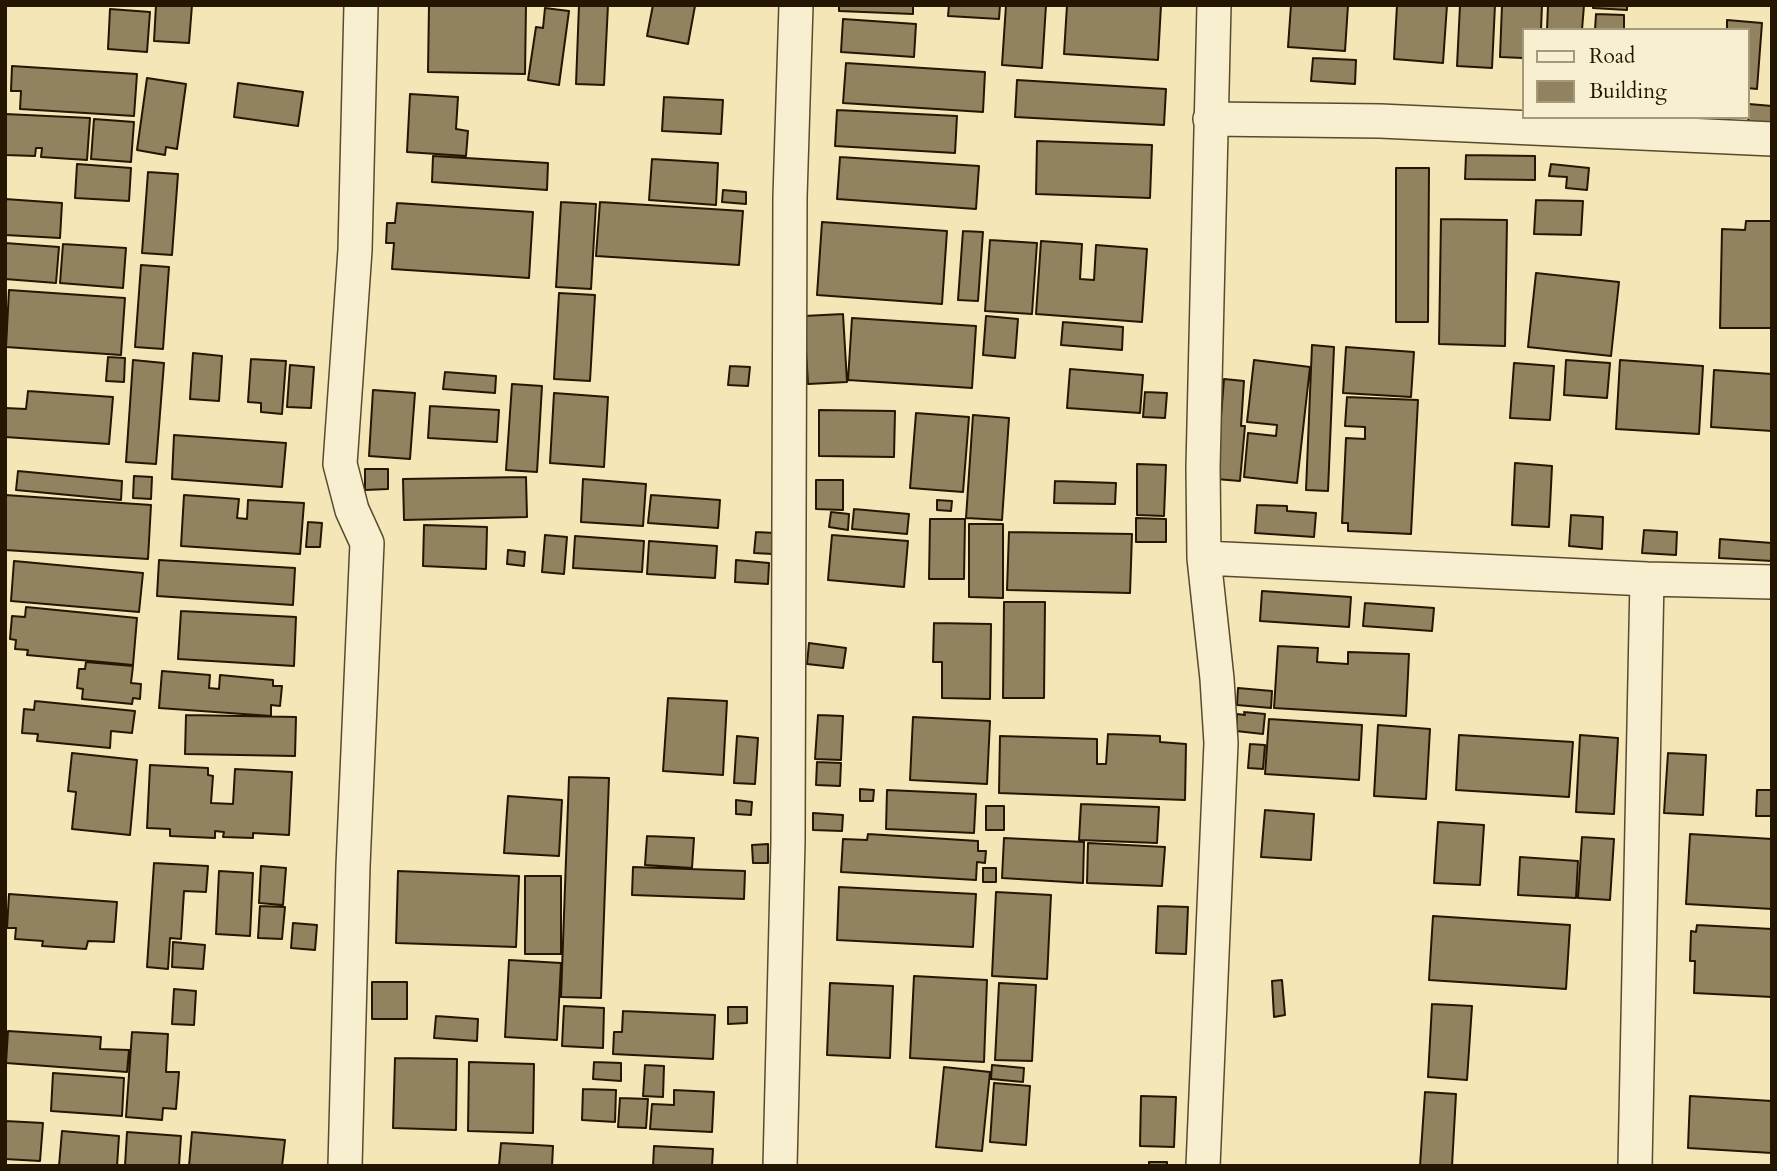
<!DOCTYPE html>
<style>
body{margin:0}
#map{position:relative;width:1777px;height:1171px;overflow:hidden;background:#f4e6b7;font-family:Cardo,serif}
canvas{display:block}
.frame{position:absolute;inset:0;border:7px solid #251601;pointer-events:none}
.legend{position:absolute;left:1522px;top:28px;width:228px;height:91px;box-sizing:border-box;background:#f8efd0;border:2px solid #a4987d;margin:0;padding:9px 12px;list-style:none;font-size:21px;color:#251601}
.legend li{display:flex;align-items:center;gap:14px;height:35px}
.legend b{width:35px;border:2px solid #a4987d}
</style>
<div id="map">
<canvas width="1777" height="1171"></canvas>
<div class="frame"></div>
<ul class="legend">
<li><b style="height:9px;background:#f8efd0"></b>Road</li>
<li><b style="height:19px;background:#918260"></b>Building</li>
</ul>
</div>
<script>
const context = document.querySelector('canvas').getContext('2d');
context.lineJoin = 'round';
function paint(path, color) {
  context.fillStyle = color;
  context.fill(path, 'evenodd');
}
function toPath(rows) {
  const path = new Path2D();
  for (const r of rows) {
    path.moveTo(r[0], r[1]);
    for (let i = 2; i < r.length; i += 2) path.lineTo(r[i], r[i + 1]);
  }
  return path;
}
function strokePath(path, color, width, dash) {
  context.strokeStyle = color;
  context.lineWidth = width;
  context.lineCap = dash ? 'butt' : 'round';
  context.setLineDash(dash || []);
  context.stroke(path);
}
const building = toPath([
 [156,5,192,5,189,43,154,41,156,5],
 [429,5,526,5,525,74,428,72,429,5],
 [579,5,608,5,604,85,576,84,579,5],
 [653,5,695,6,688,44,647,36,653,5],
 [839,5,913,5,913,14,839,11,839,5],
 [949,5,1000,5,999,19,948,16,949,5],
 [1006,5,1046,5,1042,68,1002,65,1006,5],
 [1067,5,1161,5,1158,60,1064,54,1067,5],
 [1291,5,1348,5,1345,51,1288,47,1291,5],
 [1397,5,1447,5,1443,63,1394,59,1397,5],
 [1460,5,1495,5,1492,68,1457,66,1460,5],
 [1502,5,1542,5,1541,30,1523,30,1523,58,1500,57,1502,5],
 [1548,5,1584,5,1582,30,1547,30,1548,5],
 [1593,5,1627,5,1627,10,1593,8,1593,5],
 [545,8,569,11,559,85,528,80,536,27,543,28,545,8],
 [110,9,150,12,147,52,108,49,110,9],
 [1596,14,1624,15,1624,30,1595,30,1596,14],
 [843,19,916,24,914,57,841,52,843,19],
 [1727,20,1762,23,1757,89,1747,88,1747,30,1727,30,1727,20],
 [1313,58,1356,60,1355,84,1311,81,1313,58],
 [846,63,985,72,983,112,843,103,846,63],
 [12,66,137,74,134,116,20,109,21,91,11,91,12,66],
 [147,78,186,84,177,149,166,147,165,155,137,150,147,78],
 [1017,80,1166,89,1164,125,1015,117,1017,80],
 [238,83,303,92,298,126,234,117,238,83],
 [410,94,458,97,456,129,468,131,466,156,407,152,410,94],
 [664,97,723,100,721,134,662,131,664,97],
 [1749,104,1772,106,1772,129,1748,127,1749,104],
 [837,110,957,116,955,153,835,146,837,110],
 [5,114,90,118,87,160,41,157,42,148,36,148,35,156,5,155,5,114],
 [94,119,134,122,131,162,91,159,94,119],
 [1037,141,1152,145,1150,198,1036,194,1037,141],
 [1466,155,1535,156,1535,180,1465,179,1466,155],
 [433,156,548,163,547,190,432,182,433,156],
 [840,157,979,166,976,209,837,199,840,157],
 [652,159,718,163,716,205,649,200,652,159],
 [77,164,131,168,129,201,75,198,77,164],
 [1551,164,1589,168,1587,190,1566,188,1567,177,1549,176,1551,164],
 [1396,168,1429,168,1428,322,1396,322,1396,168],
 [148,172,178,174,172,255,142,253,148,172],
 [723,190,746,192,746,204,722,202,723,190],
 [5,199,62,203,60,238,5,235,5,199],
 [1536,200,1583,201,1581,235,1534,234,1536,200],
 [561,202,596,204,591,289,556,287,561,202],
 [600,202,743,211,739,265,596,256,600,202],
 [397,203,533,212,529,278,392,269,394,243,386,243,387,223,395,223,397,203],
 [1441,219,1507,220,1505,346,1439,344,1441,219],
 [1746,221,1772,221,1772,328,1720,328,1722,229,1745,230,1746,221],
 [822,222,947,231,942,304,817,295,822,222],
 [963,231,983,232,978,301,958,300,963,231],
 [990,240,1037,243,1032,314,985,311,990,240],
 [1041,241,1082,244,1080,279,1094,280,1096,245,1147,249,1142,322,1036,314,1041,241],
 [5,243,59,247,56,283,5,279,5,243],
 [63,244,126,248,123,288,60,283,63,244],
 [141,265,169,267,163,349,135,347,141,265],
 [1536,273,1619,282,1611,356,1528,347,1536,273],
 [9,290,125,298,121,355,6,347,9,290],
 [559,293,595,295,590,381,554,379,559,293],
 [843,314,847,382,808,384,804,316,843,314],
 [986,316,1018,319,1015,358,983,355,986,316],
 [852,318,976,326,972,388,848,380,852,318],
 [1063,322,1123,327,1122,350,1061,345,1063,322],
 [1312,345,1334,347,1328,491,1306,490,1312,345],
 [1346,347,1414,352,1411,397,1343,393,1346,347],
 [193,353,222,356,219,401,190,399,193,353],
 [108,357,125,358,124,382,106,381,108,357],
 [251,359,286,361,282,414,261,412,261,403,248,402,251,359],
 [133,360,164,363,156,464,126,462,133,360],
 [1254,360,1310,367,1297,483,1244,477,1248,433,1276,436,1277,425,1247,422,1254,360],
 [1566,360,1610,363,1607,398,1564,395,1566,360],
 [1620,360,1703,366,1699,434,1616,429,1620,360],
 [1514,363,1554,366,1550,420,1510,418,1514,363],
 [290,365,314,367,311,408,287,407,290,365],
 [730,366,750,367,748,386,728,385,730,366],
 [1070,369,1143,375,1140,413,1067,408,1070,369],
 [1714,370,1772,374,1772,431,1711,427,1714,370],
 [445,372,496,376,495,393,443,389,445,372],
 [1224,379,1244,381,1241,426,1245,426,1240,481,1216,479,1224,379],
 [512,384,542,386,537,472,506,470,512,384],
 [373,390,415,393,410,459,369,456,373,390],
 [28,391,113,397,109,444,5,437,5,408,26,409,28,391],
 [1145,392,1167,393,1165,418,1143,417,1145,392],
 [554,393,608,397,604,467,550,463,554,393],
 [1347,397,1418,400,1411,534,1348,531,1348,523,1342,523,1346,438,1365,439,1365,427,1345,426,1347,397],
 [430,406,499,410,497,442,428,438,430,406],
 [819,410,895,411,894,457,819,456,819,410],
 [916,413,969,417,963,492,910,488,916,413],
 [973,415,1009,418,1002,520,966,518,973,415],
 [174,435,286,443,282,487,172,479,174,435],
 [1515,463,1552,466,1549,527,1512,525,1515,463],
 [1137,464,1166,465,1164,516,1137,515,1137,464],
 [365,469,388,469,388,489,365,490,365,469],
 [18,471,122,481,121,500,16,490,18,471],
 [134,476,152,477,151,499,133,498,134,476],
 [526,477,527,517,404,520,403,479,526,477],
 [583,479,646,484,643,526,581,522,583,479],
 [816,480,843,480,843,510,816,509,816,480],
 [1055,481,1116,483,1115,504,1054,503,1055,481],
 [5,495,151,505,148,559,5,550,5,495],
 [184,495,239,499,237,518,247,519,248,500,304,503,300,554,181,546,184,495],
 [651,495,720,500,718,528,648,523,651,495],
 [937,500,952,501,951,511,937,510,937,500],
 [1257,505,1287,506,1287,511,1316,513,1314,537,1255,533,1257,505],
 [854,509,909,514,907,534,852,529,854,509],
 [831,512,849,514,848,530,829,527,831,512],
 [1571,515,1603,517,1602,549,1569,546,1571,515],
 [1136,518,1166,519,1166,542,1136,542,1136,518],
 [930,519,965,519,964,579,929,579,930,519],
 [308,522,322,523,320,547,306,547,308,522],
 [969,524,1003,524,1003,598,969,597,969,524],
 [424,525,487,527,486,569,423,566,424,525],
 [1644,530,1677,532,1676,555,1642,553,1644,530],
 [756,532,775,533,773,554,754,553,756,532],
 [1009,532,1132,534,1130,593,1007,590,1009,532],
 [545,535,567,537,564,574,542,572,545,535],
 [832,535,908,541,904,587,828,580,832,535],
 [575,536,644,541,642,572,573,568,575,536],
 [1720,539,1772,543,1772,561,1719,558,1720,539],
 [649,541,717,546,715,578,647,574,649,541],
 [508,550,525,552,524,566,507,564,508,550],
 [159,560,295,568,293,605,157,596,159,560],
 [736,560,769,563,768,584,735,582,736,560],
 [14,561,143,573,139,612,11,601,14,561],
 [1262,591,1351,597,1349,627,1260,621,1262,591],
 [1004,602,1045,602,1044,698,1003,698,1004,602],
 [1365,603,1434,608,1432,631,1363,626,1365,603],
 [26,607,137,618,133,665,27,655,28,650,15,649,16,640,10,639,12,616,25,617,26,607],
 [181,611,296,617,294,666,178,659,181,611],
 [934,623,991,624,990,699,942,698,942,662,933,662,934,623],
 [809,643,846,648,843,668,807,664,809,643],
 [1278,646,1318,648,1317,662,1348,664,1348,652,1409,654,1406,716,1274,708,1278,646],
 [86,662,133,666,131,683,141,684,140,699,133,698,132,704,82,699,83,689,77,688,79,669,85,669,86,662],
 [162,671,210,675,209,688,219,689,220,675,273,680,273,686,282,686,280,706,271,705,271,716,159,708,162,671],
 [1238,688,1272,691,1271,708,1237,705,1238,688],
 [668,698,727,701,723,775,663,771,668,698],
 [35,701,135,711,132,733,111,731,110,748,37,741,38,734,22,733,24,709,34,710,35,701],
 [1244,712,1265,714,1263,734,1236,731,1237,714,1245,715,1244,712],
 [186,715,296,717,295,756,185,754,186,715],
 [818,715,843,716,841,760,815,759,818,715],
 [913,717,990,721,987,784,910,780,913,717],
 [1269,719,1362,725,1359,780,1265,774,1269,719],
 [1378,725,1430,729,1426,799,1374,796,1378,725],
 [1108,734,1160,736,1160,742,1186,744,1185,800,999,793,1000,736,1097,739,1097,764,1106,764,1108,734],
 [1459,735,1573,742,1569,797,1456,790,1459,735],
 [1580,735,1618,738,1614,814,1576,812,1580,735],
 [737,736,758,738,755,784,734,783,737,736],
 [1250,744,1265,745,1263,769,1248,768,1250,744],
 [72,753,137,760,130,835,72,829,76,792,68,791,72,753],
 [1668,753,1706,755,1703,815,1664,813,1668,753],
 [817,762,841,763,840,786,816,785,817,762],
 [150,765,208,768,208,775,213,776,211,803,233,804,235,769,292,772,289,835,253,833,253,838,223,837,224,832,215,831,215,838,170,836,170,829,147,828,150,765],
 [569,777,609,778,601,998,561,997,569,777],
 [860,789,874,790,873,801,860,801,860,789],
 [887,790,976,794,974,833,886,829,887,790],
 [1757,790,1772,790,1772,816,1756,816,1757,790],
 [508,796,562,800,559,856,504,853,508,796],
 [736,800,752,802,751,815,736,814,736,800],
 [1081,804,1159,807,1157,843,1079,840,1081,804],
 [986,806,1004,806,1004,830,986,830,986,806],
 [1265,810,1314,814,1311,860,1261,857,1265,810],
 [813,813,843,815,842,831,813,830,813,813],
 [1438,822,1484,825,1480,885,1434,883,1438,822],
 [868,834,978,841,978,851,986,851,985,863,977,862,976,880,841,872,843,839,867,840,868,834],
 [1690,834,1772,839,1772,909,1686,904,1690,834],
 [647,836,694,838,692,868,645,865,647,836],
 [1582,837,1614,839,1610,900,1578,898,1582,837],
 [1004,838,1084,842,1083,883,1002,878,1004,838],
 [1088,843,1165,847,1162,886,1087,883,1088,843],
 [768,844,768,863,753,863,752,845,768,844],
 [1520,857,1578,861,1576,898,1518,895,1520,857],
 [154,863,208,866,206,892,184,891,181,939,170,938,168,969,147,967,154,863],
 [261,866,286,868,283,905,259,903,261,866],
 [633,867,745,871,744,899,632,895,633,867],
 [983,868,996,868,996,882,983,882,983,868],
 [219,871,253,873,250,936,216,934,219,871],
 [398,871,519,876,516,947,396,943,398,871],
 [525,876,561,876,561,954,525,954,525,876],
 [839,887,976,894,973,947,837,940,839,887],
 [996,892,1051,895,1047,979,992,976,996,892],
 [9,894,117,902,114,942,88,941,86,949,42,946,43,941,15,939,16,928,7,928,9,894],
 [260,906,285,907,282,939,258,938,260,906],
 [1158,906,1188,907,1186,954,1156,953,1158,906],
 [1433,916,1570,925,1566,989,1429,980,1433,916],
 [293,923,317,925,315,950,291,948,293,923],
 [1697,925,1772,929,1772,997,1694,993,1695,961,1690,961,1691,931,1696,932,1697,925],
 [173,942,205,945,203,969,172,967,173,942],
 [509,960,561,963,557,1040,505,1037,509,960],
 [914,976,987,980,984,1062,910,1058,914,976],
 [1282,980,1285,1015,1274,1017,1272,981,1282,980],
 [372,982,407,982,407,1019,372,1019,372,982],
 [830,983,893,986,890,1058,827,1055,830,983],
 [999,983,1036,985,1032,1061,995,1060,999,983],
 [174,989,196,991,194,1025,172,1024,174,989],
 [1432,1004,1472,1006,1467,1080,1428,1077,1432,1004],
 [564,1006,604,1008,603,1048,562,1046,564,1006],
 [728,1007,747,1007,747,1023,728,1024,728,1007],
 [623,1011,715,1015,713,1059,613,1054,614,1032,622,1032,623,1011],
 [436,1016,478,1019,477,1041,434,1038,436,1016],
 [8,1031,101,1037,100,1049,129,1050,127,1072,6,1063,8,1031],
 [132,1032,168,1034,166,1072,179,1072,176,1109,163,1108,162,1120,126,1117,132,1032],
 [395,1058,457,1059,456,1130,393,1128,395,1058],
 [469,1062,534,1064,533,1133,468,1131,469,1062],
 [594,1062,621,1063,621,1081,593,1079,594,1062],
 [645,1065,664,1066,663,1097,643,1096,645,1065],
 [992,1065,1024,1068,1023,1082,991,1079,992,1065],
 [944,1067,990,1072,982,1151,936,1147,944,1067],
 [53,1073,124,1078,122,1116,51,1111,53,1073],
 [994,1083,1030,1086,1026,1145,990,1142,994,1083],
 [583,1089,616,1090,615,1122,582,1120,583,1089],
 [674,1090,714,1092,712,1132,650,1129,652,1104,674,1105,674,1090],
 [1425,1092,1456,1094,1452,1166,1420,1166,1425,1092],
 [1141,1096,1176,1097,1174,1147,1140,1146,1141,1096],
 [1690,1096,1772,1101,1772,1153,1688,1148,1690,1096],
 [620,1098,648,1099,646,1128,618,1127,620,1098],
 [5,1121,43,1123,40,1161,5,1159,5,1121],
 [62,1131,119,1136,117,1166,59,1166,62,1131],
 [127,1132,181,1136,179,1166,125,1166,127,1132],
 [192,1132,285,1140,282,1166,189,1166,192,1132],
 [501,1143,553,1146,552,1166,499,1166,501,1143],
 [654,1146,713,1149,712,1166,653,1166,654,1146],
 [1149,1162,1167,1162,1167,1166,1149,1166,1149,1162]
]);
paint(building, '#918260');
strokePath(building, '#251601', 2);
const street = toPath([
 [1210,119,1380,121,1772,139],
 [1204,558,1647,579,1772,582],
 [345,1166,353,866,367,543,352,510,340,464,355,250,361,5],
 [780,1166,788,842,790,197,796,5],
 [1203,1166,1221,743,1217,679,1204,558,1203,467,1214,5],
 [1635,1166,1647,579]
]);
strokePath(street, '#594a2e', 36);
strokePath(street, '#f8efd0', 33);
</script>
